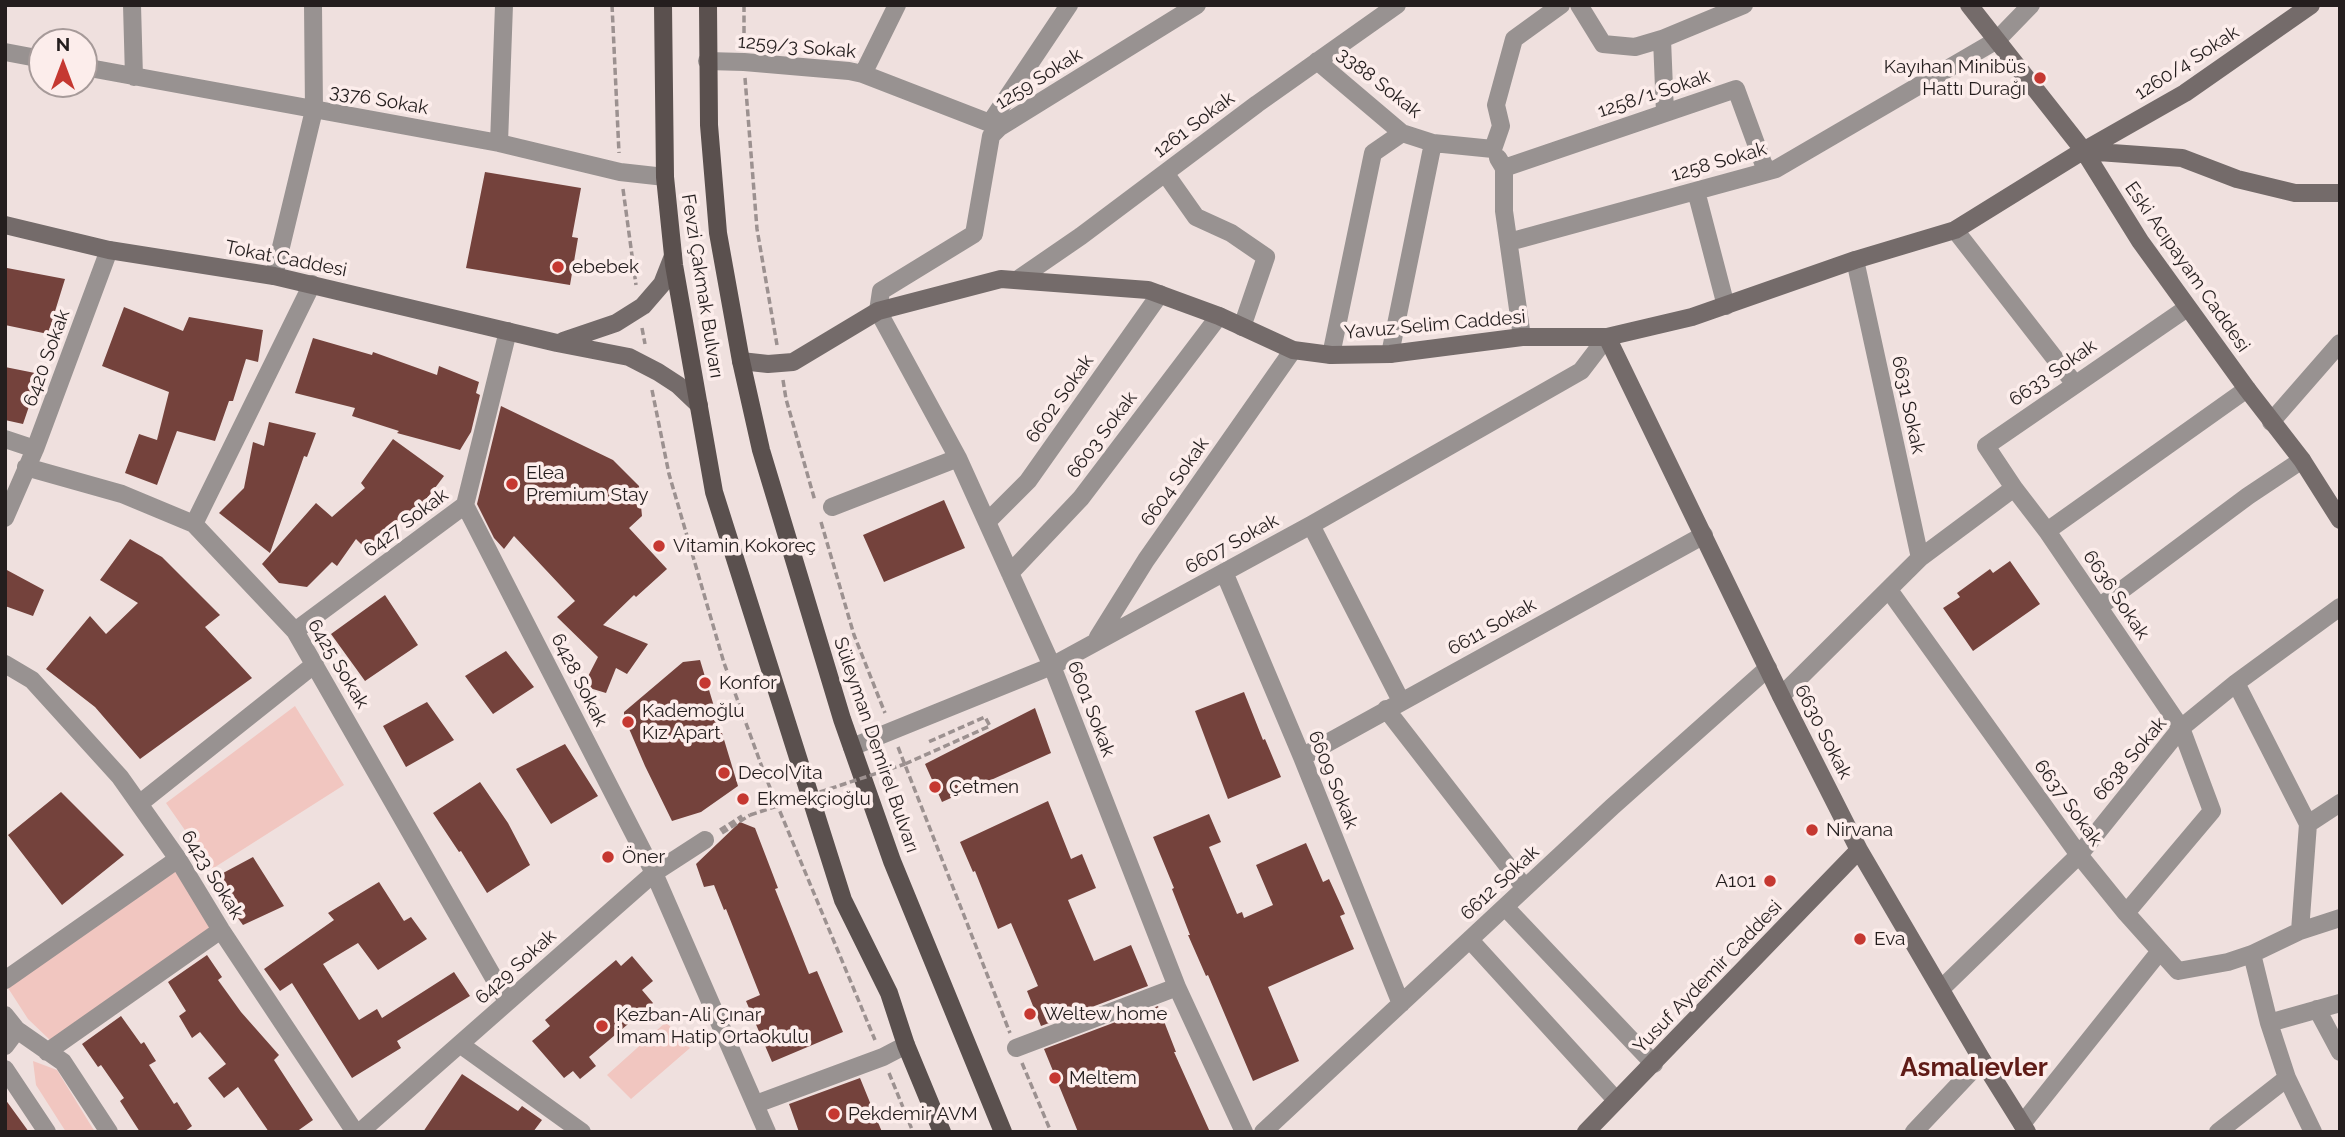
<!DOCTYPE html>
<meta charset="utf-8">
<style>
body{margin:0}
#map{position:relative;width:2345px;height:1137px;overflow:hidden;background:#efe0de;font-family:Raleway,sans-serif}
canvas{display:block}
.frame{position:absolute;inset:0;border:7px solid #241e1e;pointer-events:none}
.north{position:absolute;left:28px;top:28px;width:70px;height:70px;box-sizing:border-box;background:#fcedeb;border:2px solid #a69a99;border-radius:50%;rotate:0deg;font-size:19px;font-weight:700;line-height:28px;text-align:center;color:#241e1e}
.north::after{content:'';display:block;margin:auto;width:24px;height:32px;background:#c53831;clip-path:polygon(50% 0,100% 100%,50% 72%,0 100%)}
</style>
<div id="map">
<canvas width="2345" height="1137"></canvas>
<div class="frame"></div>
<div class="north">N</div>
</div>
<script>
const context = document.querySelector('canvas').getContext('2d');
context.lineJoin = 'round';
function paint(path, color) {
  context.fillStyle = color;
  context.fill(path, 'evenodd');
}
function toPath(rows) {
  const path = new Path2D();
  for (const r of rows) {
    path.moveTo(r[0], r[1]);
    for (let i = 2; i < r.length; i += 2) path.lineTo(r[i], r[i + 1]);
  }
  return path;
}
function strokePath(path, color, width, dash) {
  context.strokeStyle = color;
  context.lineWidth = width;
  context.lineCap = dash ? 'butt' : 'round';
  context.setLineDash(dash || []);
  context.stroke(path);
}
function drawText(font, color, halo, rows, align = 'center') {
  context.font = font + ' Raleway,sans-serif';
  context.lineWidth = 7;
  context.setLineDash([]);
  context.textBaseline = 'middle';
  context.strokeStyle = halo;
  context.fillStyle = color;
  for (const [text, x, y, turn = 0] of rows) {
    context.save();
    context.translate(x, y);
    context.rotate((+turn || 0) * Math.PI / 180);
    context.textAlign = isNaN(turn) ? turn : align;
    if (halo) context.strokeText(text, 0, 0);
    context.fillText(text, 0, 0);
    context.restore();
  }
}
paint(toPath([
 [295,706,344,785,212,869,166,803],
 [178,859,221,930,51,1041,28,1019,8,988],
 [666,1022,690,1048,631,1099,607,1075],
 [33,1061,57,1070,95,1132,66,1132,36,1085]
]), '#f1c6c0');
paint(toPath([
 [485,172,581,188,572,237,578,238,570,285,466,268],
 [7,268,65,279,48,334,5,325,5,279],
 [124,307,183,331,189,317,263,330,258,362,246,359,233,401,229,401,215,441,177,431,157,485,125,473,139,434,157,440,169,392,102,366],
 [313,338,372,355,373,352,437,375,439,366,479,382,476,393,480,395,471,432,460,450,397,433,399,431,352,416,355,408,295,393],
 [5,367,40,374,23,424,5,420],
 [501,406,613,460,639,486,642,516,629,528,667,569,636,597,634,595,603,625,648,644,627,674,616,668,606,693,583,686,598,657,557,617,575,601,514,536,504,549,494,538,477,504],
 [269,422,316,433,307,457,304,456,270,553,219,513,244,488,253,442,264,446],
 [393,439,444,476,438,484,424,502,365,548,356,539,337,566,332,562,307,587,279,583,262,564,316,503,332,517,365,488,361,483],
 [944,500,965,548,884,582,863,535],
 [130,539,162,557,220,615,205,627,252,678,140,759,95,707,46,669,90,616,106,634,138,603,100,580],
 [2010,561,2040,604,1973,651,1943,608,1960,597,1957,593,1990,569,1993,573],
 [5,569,44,590,33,616,5,606],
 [385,595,418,645,365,681,331,634],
 [506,651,534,687,493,714,465,676],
 [700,660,738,786,701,812,672,821,645,766,624,717,624,712,683,662],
 [1244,692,1263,740,1265,739,1281,777,1228,799,1195,711],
 [427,702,454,740,406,767,383,726],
 [1035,708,1051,753,942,802,925,764],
 [565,744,598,796,551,824,516,769],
 [480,782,508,823,530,865,487,893,461,851,459,852,433,813],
 [61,792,124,855,62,905,8,835],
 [1048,801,1071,859,1082,854,1096,888,1068,900,1094,961,1131,945,1148,986,1041,1026,1027,991,1038,986,1011,923,998,929,975,871,973,872,960,842],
 [1209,814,1221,842,1209,847,1237,914,1242,912,1244,918,1273,905,1256,865,1306,843,1323,882,1329,879,1345,914,1340,916,1354,949,1268,987,1299,1061,1253,1081,1208,975,1206,976,1188,935,1190,935,1172,889,1174,888,1153,837],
 [740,822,755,828,778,888,775,889,809,974,817,971,843,1032,772,1062,746,1001,760,995,726,909,724,910,714,885,704,887,696,864],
 [253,857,284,906,243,925,210,880],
 [379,882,404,921,411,917,427,939,378,970,358,943,323,964,359,1020,377,1009,382,1018,454,972,470,996,397,1041,401,1048,352,1078,292,983,280,991,264,969,334,920,328,913],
 [207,955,222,977,218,980,241,1012,279,1055,274,1060,313,1120,296,1132,269,1132,238,1087,224,1098,208,1078,226,1064,200,1032,192,1038,179,1016,186,1011,168,982],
 [632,956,653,981,642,990,653,1003,589,1057,596,1066,580,1079,573,1071,564,1078,532,1041,550,1026,545,1020,616,960,621,966],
 [1158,1006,1176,1052,1174,1052,1210,1132,1078,1132,1044,1049],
 [121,1016,141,1044,144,1042,156,1061,149,1065,174,1104,177,1102,192,1126,184,1132,140,1132,120,1101,124,1098,101,1065,98,1067,82,1044],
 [462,1074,518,1111,522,1106,542,1120,533,1132,423,1132],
 [860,1078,882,1132,799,1132,789,1104],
 [5,1099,29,1132,5,1132]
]), '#74423c');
strokePath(toPath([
 [612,5,619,153],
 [744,5,744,46],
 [745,78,757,229,777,345],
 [623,189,636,285],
 [642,328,645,344],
 [783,380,786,399,815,501],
 [652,390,669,474,724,663,766,778,875,1040],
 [821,522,854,635,885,713],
 [898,747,1010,1033],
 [905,764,990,726,985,717,926,743],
 [720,830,742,816],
 [722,833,750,815],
 [1022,1063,1051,1132],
 [889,1073,913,1132]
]), '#9c9190', 3.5, [7, 3.5]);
strokePath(toPath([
 [132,5,134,77],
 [1197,5,1000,127,991,136,974,234,881,291,878,311,958,458,1052,666,1177,987,1244,1132],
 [1579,5,1603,44,1635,47,1662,39,1744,5],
 [1662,39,1665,113],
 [5,52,42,59],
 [707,61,744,62,849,71,863,74,1000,127],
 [1317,61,1402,133,1433,143,1493,149,1501,126,1496,105,1514,39,1561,5],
 [84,67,499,143,620,172,665,177],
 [863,74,897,5],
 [990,123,1069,5],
 [499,143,504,5],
 [1498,158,1504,168,1504,211,1522,337],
 [1504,168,1736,89,1766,171],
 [1165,173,1196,217,1231,233,1266,257,1242,327],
 [1696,191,1726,306],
 [1955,230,2074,383],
 [1509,242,1776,169,1997,40,2031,5],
 [1855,260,1920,558],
 [274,276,314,110,313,5],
 [1017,280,1081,236,1257,104,1397,5],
 [1390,354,1433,143],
 [1331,355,1373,153,1402,133],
 [2271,422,2340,343],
 [5,439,35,449],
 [26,467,122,494,194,524,295,631,507,1001],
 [465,505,654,873,767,1132],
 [832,507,958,458],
 [5,518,35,449,109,250],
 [987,522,1028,481,1160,294],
 [194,524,312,284],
 [1311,525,1401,701],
 [2047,531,2247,389],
 [1224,572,1302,757,1401,1004],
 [1010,573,1081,498,1219,316],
 [1889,590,2079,855,2126,913,2178,971,2228,962,2252,954,2300,931,2340,918],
 [2099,607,2248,496,2302,460],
 [295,631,465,505,508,331],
 [1098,637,1146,560,1293,350],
 [5,664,32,680,120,777,178,859,221,930,355,1132],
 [2236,683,2308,824,2300,931],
 [1781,696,1920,558,2014,488],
 [1386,709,1525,888],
 [852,747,1052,666,1311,525,1581,371,1607,337],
 [1302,757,1704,535],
 [139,804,315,664],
 [2308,824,2340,803],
 [1505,907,1654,1064],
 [2126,913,2212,811,2181,728,2047,531,2014,488,1986,446,2187,308],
 [1470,940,1616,1100],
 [2252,954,2269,1023,2287,1078,2313,1132],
 [5,980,178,859],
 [1942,988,2079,855,2181,728,2236,683,2340,607],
 [2317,1009,2340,1052],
 [5,1015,17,1030,63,1062,109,1132],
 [2269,1023,2340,1003],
 [461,1045,582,1132],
 [5,1046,17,1030],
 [1016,1048,1177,987],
 [47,1052,221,930],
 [5,1069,47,1132],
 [756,1104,883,1057,906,1045],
 [2022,1124,2160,951],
 [360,1132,654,873,705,840],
 [1263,1132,1612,807,1768,668],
 [1914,1132,1982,1060],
 [2218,1132,2287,1078]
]), '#989291', 18);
strokePath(toPath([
 [1969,5,2084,151,2140,241,2247,389,2302,460,2340,520],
 [2084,151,2182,158,2237,179,2295,193,2340,193],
 [5,225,109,250,274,276,557,343,629,357,658,372,678,385,699,405],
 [1607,337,1781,696,1859,850,1982,1060,2027,1132],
 [563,341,616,323,643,306,662,284,673,256],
 [741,361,768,364,793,362,878,311,1001,279,1148,290,1219,316,1293,350,1331,355,1390,354,1522,337,1607,337,1692,317,1855,260,1955,230,2076,155,2185,93,2311,5],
 [1586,1132,1859,850]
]), '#746b6a', 18);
strokePath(toPath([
 [663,5,665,177,674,265,714,492,843,900,889,993,906,1045,942,1132],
 [708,5,709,125,718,233,741,361,761,450,842,719,892,861,1003,1132]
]), '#5a504e', 18);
strokePath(toPath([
 [750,815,905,764]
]), '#9c9190', 3.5, [7, 3.5]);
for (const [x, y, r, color] of [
 [2040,78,7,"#c53831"],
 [558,267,7,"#c53831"],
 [512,484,7,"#c53831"],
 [659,546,7,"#c53831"],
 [705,683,7,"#c53831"],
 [628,722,7,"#c53831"],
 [724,773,7,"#c53831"],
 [935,787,7,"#c53831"],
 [743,799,7,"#c53831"],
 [1812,830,7,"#c53831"],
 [608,857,7,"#c53831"],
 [1770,881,7,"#c53831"],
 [1860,939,7,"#c53831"],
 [1030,1014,7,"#c53831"],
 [602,1026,7,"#c53831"],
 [1055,1078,7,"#c53831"],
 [834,1114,7,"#c53831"]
]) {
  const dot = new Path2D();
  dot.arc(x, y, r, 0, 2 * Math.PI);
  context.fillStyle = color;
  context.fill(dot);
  strokePath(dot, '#fcedeb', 2.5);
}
drawText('19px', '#241e1e', '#fcedeb', [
 ["1259/3 Sokak",797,47,5],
 ["1260/4 Sokak",2187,63,-33],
 ["1259 Sokak",1039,79,-32],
 ["3388 Sokak",1379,83,38],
 ["1258/1 Sokak",1654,94,-18],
 ["3376 Sokak",379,100,10],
 ["1261 Sokak",1194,125,-37],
 ["1258 Sokak",1719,162,-16],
 ["Tokat Caddesi",286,259,11],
 ["Eski Acıpayam Caddesi",2187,267,55],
 ["Fevzi Çakmak Bulvarı",702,286,81],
 ["Yavuz Selim Caddesi",1435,325,-5],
 ["6420 Sokak",47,358,-70],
 ["6633 Sokak",2053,373,-35],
 ["6602 Sokak",1060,399,-55],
 ["6631 Sokak",1908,405,78],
 ["6603 Sokak",1102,435,-53],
 ["6604 Sokak",1175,482,-55],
 ["6427 Sokak",406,523,-37],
 ["6607 Sokak",1232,544,-29],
 ["6636 Sokak",2116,595,56],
 ["6611 Sokak",1492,627,-29],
 ["6425 Sokak",338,664,59],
 ["6428 Sokak",579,680,63],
 ["6601 Sokak",1091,709,69],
 ["6630 Sokak",1823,732,63],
 ["Süleyman Demirel Bulvarı",876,745,71],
 ["6638 Sokak",2130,759,-50],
 ["6609 Sokak",1333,780,68],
 ["6637 Sokak",2068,803,54],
 ["6423 Sokak",212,875,58],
 ["6612 Sokak",1500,883,-43],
 ["6429 Sokak",516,967,-42],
 ["Yusuf Aydemir Caddesi",1708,977,-46]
]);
drawText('19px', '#241e1e', '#fcedeb', [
 ["Kayıhan Minibüs",2026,67,"right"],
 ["Hattı Durağı",2026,89,"right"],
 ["ebebek",572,267],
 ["Elea",526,473],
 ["Premium Stay",526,495],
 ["Vitamin Kokoreç",673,546],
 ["Konfor",719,683],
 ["Kademoğlu",642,711],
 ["Kız Apart",642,733],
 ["Deco|Vita",738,773],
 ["Çetmen",949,787],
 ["Ekmekçioğlu",757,799],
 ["Nirvana",1826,830],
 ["Öner",622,857],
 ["A101",1756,881,"right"],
 ["Eva",1874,939],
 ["Weltew home",1044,1014],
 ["Kezban-Ali Çınar",616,1015],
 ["İmam Hatip Ortaokulu",616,1037],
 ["Meltem",1069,1078],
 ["Pekdemir AVM",848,1114]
], 'left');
drawText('bold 26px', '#601c17', '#fcedeb', [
 ["Asmalıevler",1974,1068]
]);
</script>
